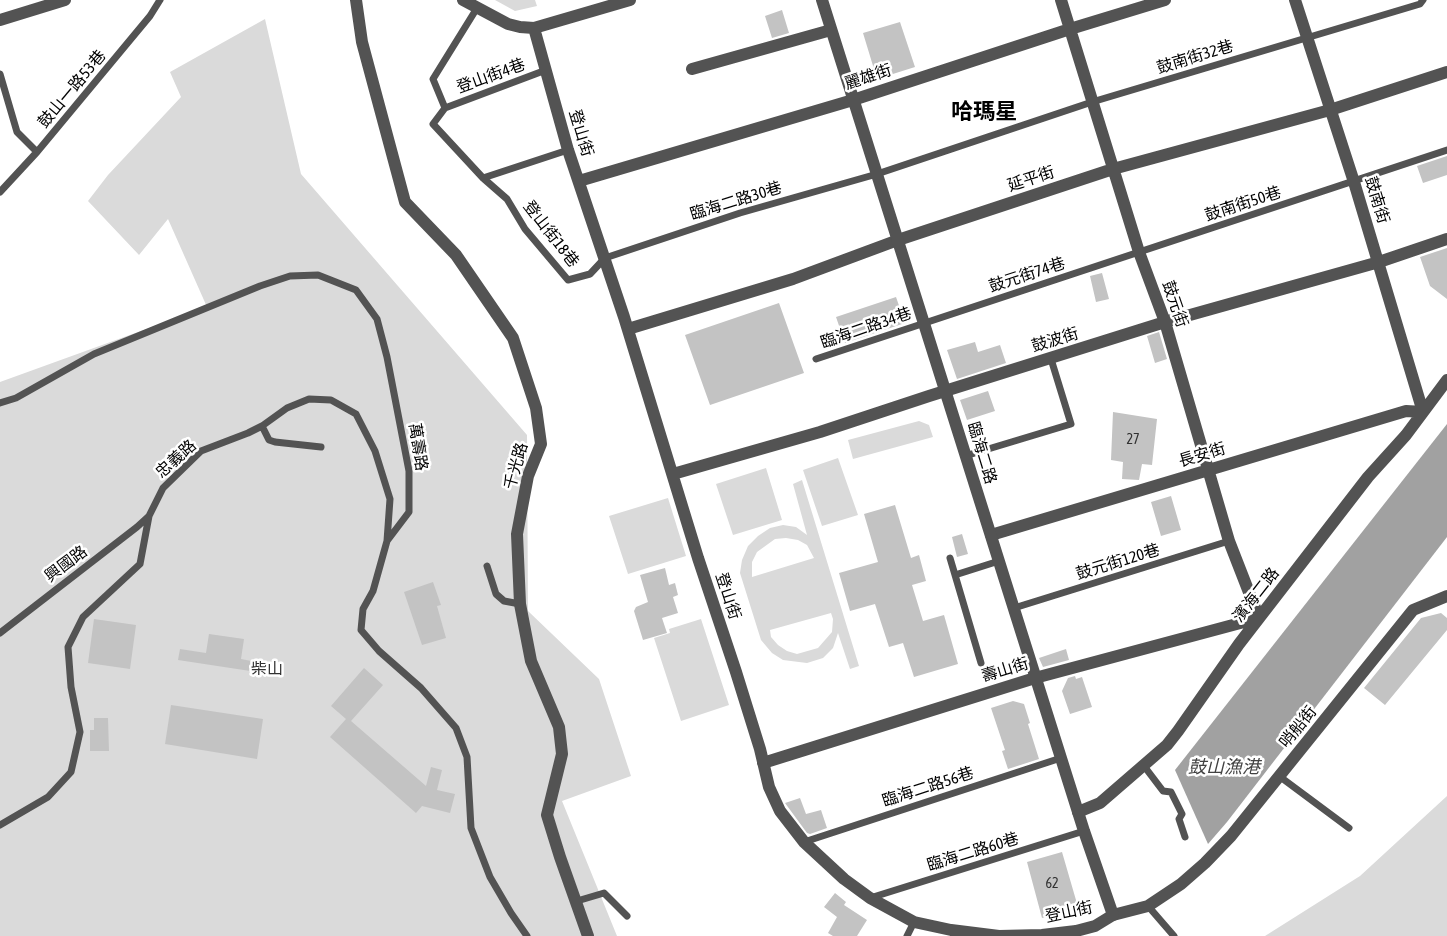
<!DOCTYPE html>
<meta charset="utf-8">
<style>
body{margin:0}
canvas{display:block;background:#fff}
</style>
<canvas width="1447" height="936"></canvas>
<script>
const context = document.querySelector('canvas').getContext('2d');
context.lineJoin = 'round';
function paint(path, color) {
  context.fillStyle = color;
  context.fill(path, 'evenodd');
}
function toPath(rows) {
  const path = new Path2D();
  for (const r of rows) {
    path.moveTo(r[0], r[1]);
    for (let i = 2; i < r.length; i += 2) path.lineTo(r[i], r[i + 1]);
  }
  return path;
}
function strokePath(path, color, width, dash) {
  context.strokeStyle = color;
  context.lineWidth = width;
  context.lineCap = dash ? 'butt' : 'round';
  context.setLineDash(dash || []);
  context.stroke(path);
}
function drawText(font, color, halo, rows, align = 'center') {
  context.font = font + ' "Asap Condensed","Noto Sans TC",sans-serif';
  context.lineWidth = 5;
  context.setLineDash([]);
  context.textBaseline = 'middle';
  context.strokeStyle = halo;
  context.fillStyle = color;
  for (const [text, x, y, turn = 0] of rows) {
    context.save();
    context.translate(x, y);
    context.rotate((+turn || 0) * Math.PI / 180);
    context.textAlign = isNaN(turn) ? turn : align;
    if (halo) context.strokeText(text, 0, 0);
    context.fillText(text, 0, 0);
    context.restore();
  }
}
paint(toPath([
 [495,0,535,0,537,6,515,11],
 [265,19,301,174,527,435,528,611,599,679,631,776,562,801,617,936,0,936,0,382,207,307,168,219,139,255,88,201,108,175,181,97,170,72],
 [919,421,929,425,933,437,853,459,848,440],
 [838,458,858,515,822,526,803,470],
 [766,468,782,520,733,535,716,484],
 [802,480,859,666,850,669,838,633,833,648,823,658,807,663,783,660,772,653,761,640,740,573,742,560,748,546,758,536,770,528,783,525,796,527,807,535,793,484],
 [786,538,798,540,807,545,814,558,752,577,752,562,757,552,775,539],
 [831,613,833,619,832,632,818,648,797,654,787,651,778,645,771,637,770,630],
 [668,498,686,556,628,574,609,516],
 [701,619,729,705,681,721,654,638,670,633,669,629],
 [1447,796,1447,936,1265,936,1360,876]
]), '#dadada');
paint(toPath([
 [1447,424,1447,537,1227,822,1208,844,1175,770]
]), '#a1a1a1');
paint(toPath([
 [782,10,789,33,772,38,765,16],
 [900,22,915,67,877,79,863,33],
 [1447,156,1447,175,1423,183,1417,166],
 [1447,248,1447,299,1430,286,1420,257],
 [1102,273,1109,299,1096,302,1090,276],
 [896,297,905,323,845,343,836,317],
 [779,303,804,373,710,405,685,335],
 [1159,332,1167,359,1155,363,1147,336],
 [975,342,978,352,1000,345,1006,363,957,379,947,350],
 [988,391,995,411,967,420,960,400],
 [1113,412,1157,419,1152,465,1142,464,1139,480,1122,479,1123,462,1111,460],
 [1171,496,1181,530,1161,536,1151,502],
 [895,505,911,558,919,555,926,581,912,585,923,621,944,615,958,664,914,677,903,643,889,647,875,604,850,611,839,573,878,562,864,514],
 [962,534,968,554,957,557,952,537],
 [665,568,669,585,675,583,678,595,673,597,678,613,662,618,667,633,643,640,634,611,636,607,648,602,640,575],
 [433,582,441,605,437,606,446,638,422,645,404,592],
 [1441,613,1447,618,1447,630,1385,705,1364,688,1421,618],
 [94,619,136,625,130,669,88,663],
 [209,634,244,639,241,659,272,665,270,674,178,660,180,649,206,653],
 [1066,649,1069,660,1043,667,1039,658],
 [364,668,383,685,351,721,426,786,431,767,442,770,437,790,455,794,450,813,422,806,416,813,330,737,346,719,331,706],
 [1075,676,1076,679,1082,677,1092,707,1070,714,1062,691,1068,678],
 [1013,701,1024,704,1030,723,1028,724,1039,759,1008,769,1002,751,1005,750,991,708],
 [171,705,263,719,257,759,165,744],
 [94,718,108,718,109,751,90,751,90,730,94,730],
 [800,798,806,814,821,810,827,828,810,834,807,833,785,803],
 [1062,852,1078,907,1042,918,1027,862],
 [835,893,846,902,844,905,867,920,857,936,833,936,828,933,837,917,824,907]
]), '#c3c3c3');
strokePath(toPath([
 [477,8,433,79,445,108,433,124,483,178,507,199,525,229,568,280,590,274,605,258,740,213,877,174,1092,102,1420,4,1423,0],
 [0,74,17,132,37,152],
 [445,108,546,70],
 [483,178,568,150],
 [0,192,37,152,150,16,160,0],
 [816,359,1447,150],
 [0,403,16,398,94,354,260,286,290,276,318,275,356,290,377,319,387,357,409,471,409,512,387,541,373,591,363,609,361,630,379,651,421,688,456,728,467,757,471,828,490,877,511,913,527,936],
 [262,426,269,440,275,442,321,447],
 [965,456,1071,424,1051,359],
 [950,558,981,663],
 [487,566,496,594,504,601,520,604],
 [955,575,999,561],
 [1014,608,1229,541],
 [0,633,137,527,149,516],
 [1144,766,1163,791,1171,792,1182,814,1179,819,1185,837],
 [1279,776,1349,828],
 [0,825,48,797,71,772,80,732,71,687,68,647,83,617,140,564,149,516,163,488,201,451,248,433,262,426,287,408,309,399,331,400,356,414,375,451,390,499,387,541],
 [804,842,1061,758],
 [870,898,1084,831],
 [577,901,604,893,627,916],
 [1148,906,1174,936],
 [907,936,914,922]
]), '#535353', 7);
strokePath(toPath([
 [356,0,362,42,405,202,456,255,513,338,536,408,541,444,528,476,517,534,520,604,531,661,559,727,562,754,547,815,560,857,588,936],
 [463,0,508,24,520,27,534,28,630,0],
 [534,28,568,150,624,317,698,558,736,672,760,749,769,787,780,811,804,842,844,879,870,898,914,922,951,930,999,936,1042,935,1076,931,1095,926,1113,915,1148,906,1181,884,1205,863,1231,836,1413,610,1447,596],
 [692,69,831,30],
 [579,181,853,100,1070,29,1165,0],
 [628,329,793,279,898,240,1113,169,1330,110,1447,72],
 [673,474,820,432,929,396,1165,322,1379,262,1447,239],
 [991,535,1406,411,1423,412,1354,182,1295,0],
 [763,763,1035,678,1259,618,1229,541,1165,322,1139,252,1061,0],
 [1078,812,1100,803,1167,745,1178,731,1239,644,1368,477,1406,435,1447,380]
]), '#535353', 12);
strokePath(toPath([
 [822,0,1084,831,1113,915],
 [0,20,65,0]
]), '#535353', 12);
drawText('14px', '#313131', null, [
 ["27",1133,440],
 ["62",1052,884]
]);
drawText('16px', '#000', '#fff', [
 ["鼓南街32巷",1195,57,-17],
 ["登山街4巷",491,76,-20],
 ["麗雄街",868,77,-18],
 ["鼓山一路53巷",72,89,-50],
 ["登山街",581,133,73],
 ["延平街",1031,179,-18],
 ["鼓南街",1377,200,73],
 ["臨海二路30巷",736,201,-17],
 ["鼓南街50巷",1243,204,-18],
 ["登山街18巷",551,234,52],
 ["鼓元街74巷",1027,275,-18],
 ["鼓元街",1175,304,71],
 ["臨海二路34巷",866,328,-19],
 ["鼓波街",1055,340,-17],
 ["萬壽路",418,447,81],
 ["臨海二路",982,453,73],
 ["長安街",1202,455,-17],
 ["忠義路",176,459,-42],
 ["千光路",516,466,-74],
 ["鼓元街120巷",1118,562,-17],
 ["興國路",66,564,-37],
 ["濱海二路",1256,595,-52],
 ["登山街",728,596,72],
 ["壽山街",1005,670,-17],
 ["哨船街",1298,727,-51],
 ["臨海二路56巷",928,787,-18],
 ["臨海二路60巷",973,852,-17],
 ["登山街",1069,912,-12]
]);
drawText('16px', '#313131', '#fff', [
 ["柴山",267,669]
]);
drawText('italic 18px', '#424242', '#fff', [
 ["鼓山漁港",1224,767]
]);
drawText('bold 22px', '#000', '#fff', [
 ["哈瑪星",984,112]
]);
</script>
